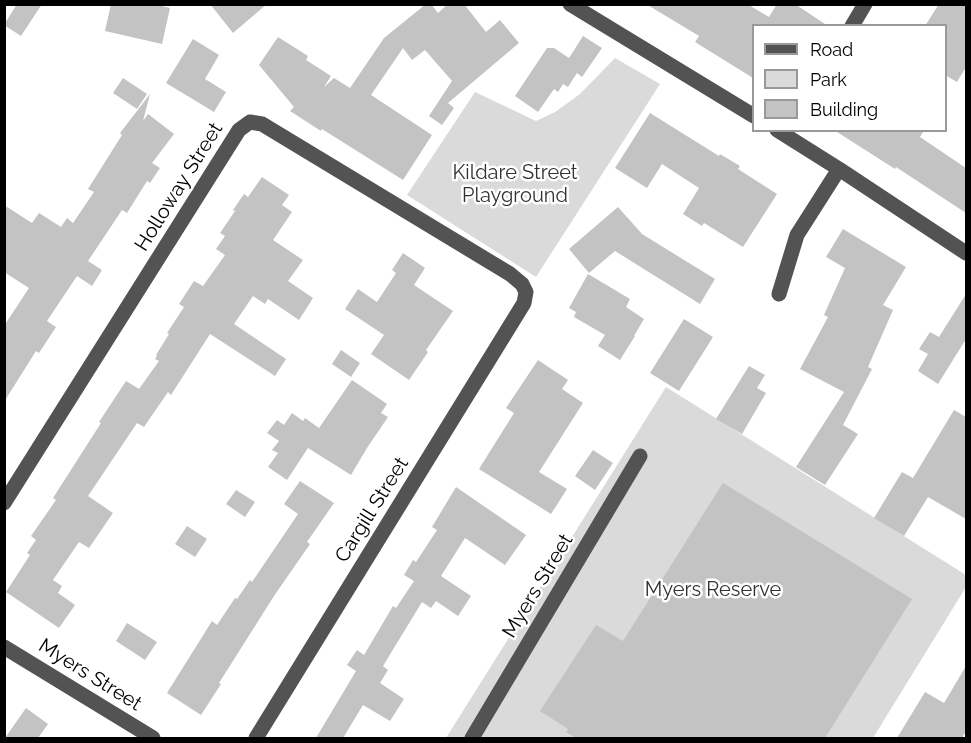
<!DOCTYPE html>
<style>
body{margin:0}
#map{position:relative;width:971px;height:743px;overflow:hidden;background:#fff;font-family:Raleway,sans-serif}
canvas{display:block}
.frame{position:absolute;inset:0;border:6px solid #000;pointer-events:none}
.legend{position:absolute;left:752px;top:24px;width:195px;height:108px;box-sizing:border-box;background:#fff;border:2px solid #999;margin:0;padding:8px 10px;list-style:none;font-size:18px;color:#000}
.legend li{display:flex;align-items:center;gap:12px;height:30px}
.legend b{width:30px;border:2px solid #999}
</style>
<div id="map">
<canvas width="971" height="743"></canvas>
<div class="frame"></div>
<ul class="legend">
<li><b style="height:8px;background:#535353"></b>Road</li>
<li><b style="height:16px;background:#dadada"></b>Park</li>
<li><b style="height:16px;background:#c3c3c3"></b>Building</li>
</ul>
</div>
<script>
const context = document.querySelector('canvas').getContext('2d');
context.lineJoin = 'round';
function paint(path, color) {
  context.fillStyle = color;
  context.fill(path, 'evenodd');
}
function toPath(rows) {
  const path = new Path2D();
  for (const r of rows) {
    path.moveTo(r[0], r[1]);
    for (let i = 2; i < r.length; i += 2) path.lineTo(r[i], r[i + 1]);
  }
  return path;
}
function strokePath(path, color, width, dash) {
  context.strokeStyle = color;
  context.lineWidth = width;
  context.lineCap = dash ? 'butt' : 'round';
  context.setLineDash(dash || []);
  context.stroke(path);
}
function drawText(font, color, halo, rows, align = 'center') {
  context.font = font + ' Raleway,sans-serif';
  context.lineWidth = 5;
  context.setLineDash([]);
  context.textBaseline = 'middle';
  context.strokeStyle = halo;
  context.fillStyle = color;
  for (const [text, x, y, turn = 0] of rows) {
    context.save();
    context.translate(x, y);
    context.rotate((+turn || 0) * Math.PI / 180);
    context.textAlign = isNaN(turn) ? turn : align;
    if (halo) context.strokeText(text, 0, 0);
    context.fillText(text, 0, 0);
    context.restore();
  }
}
paint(toPath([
 [615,58,660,84,536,277,407,195,475,92,536,121,555,112,580,94],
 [666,387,966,575,966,587,873,738,446,738]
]), '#dadada');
paint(toPath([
 [17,4,42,4,21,36,4,25],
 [111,4,153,4,170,8,162,44,105,31],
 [210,4,267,4,233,33],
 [426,4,431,4,438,13,448,4,464,4,486,32,500,20,519,43,448,103,454,108,442,125,429,116,452,81,425,50,412,60,403,48,371,95,432,135,403,180,322,129,321,131,290,111,294,107,259,65,278,37,308,56,306,60,331,76,324,87,334,78,350,88,384,38],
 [646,4,747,4,769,17,777,4,795,4,828,26,753,26,753,78,695,42,699,36],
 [939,4,966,4,966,67,957,82,945,75,945,26,925,26],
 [583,36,602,48,582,77,577,73,568,87,563,84,558,92,554,89,538,112,515,96,547,48,554,48,569,58],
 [193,39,219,55,205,79,226,92,214,112,166,83],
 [123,78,147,94,137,109,113,93],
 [150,94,143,121,148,114,174,134,152,163,160,168,150,183,147,181,127,213,122,210,88,261,102,270,92,286,77,276,47,321,56,327,39,353,36,351,4,402,4,326,29,288,4,272,4,205,32,223,39,213,61,227,67,218,73,223,94,192,88,189,122,135,120,133],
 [650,113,719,156,720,154,740,166,738,169,777,194,743,247,704,223,702,226,683,214,699,188,662,164,647,188,615,168],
 [834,130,924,130,920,137,966,168,966,213,896,167,895,169],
 [262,177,289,195,282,205,292,212,273,240,303,260,288,281,313,298,299,320,268,299,265,304,253,296,234,324,286,359,275,376,210,334,171,395,168,392,144,427,137,423,88,496,113,513,89,548,79,542,53,580,62,586,58,593,75,605,59,628,6,592,30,555,27,553,36,540,31,536,56,500,53,498,101,423,99,422,126,381,139,389,159,361,155,359,157,356,156,355,169,334,167,333,184,307,179,304,194,281,203,286,225,255,216,249,225,236,220,233,235,211,233,210,244,194,248,197],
 [618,207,642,234,715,279,700,304,615,251,589,273,569,249],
 [843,229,906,267,883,305,893,310,868,367,872,369,843,425,858,434,825,485,796,467,844,392,800,369,828,317,824,315,845,268,826,257],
 [403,253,425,268,414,285,453,311,426,350,428,352,409,380,371,354,384,335,345,309,358,289,377,302,396,273,392,270],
 [588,274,630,299,626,307,644,319,634,336,635,336,620,360,598,346,605,335,574,317,576,312,569,308],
 [966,294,966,339,938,384,918,371,928,354,919,349,930,332,939,337],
 [684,319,713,337,679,391,650,373],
 [341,350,360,363,351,377,332,364],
 [538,360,568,380,562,389,583,403,539,472,567,489,551,514,479,469,514,413,506,408],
 [749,366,765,375,757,388,766,393,742,434,716,419],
 [352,380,387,404,381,413,388,417,367,448,351,475,308,448,287,480,268,467,278,453,272,450,279,441,267,433,277,420,284,425,292,413,303,421,305,418,319,428],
 [954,410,966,417,966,519,928,497,904,536,874,518,902,472,913,478],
 [593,450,613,463,595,490,575,476],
 [300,481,334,503,307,542,310,544,274,596,219,683,221,684,201,715,167,693,212,621,217,625,235,598,237,599,250,580,252,582,298,514,284,504],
 [723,483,912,599,825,738,576,738,566,732,568,729,540,711,596,625,623,641],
 [456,487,526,535,505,565,465,538,441,576,471,596,458,616,436,601,431,608,422,602,383,666,388,670,380,683,404,699,390,721,363,705,343,738,316,738,356,671,347,665,357,650,364,655,393,606,396,608,414,581,404,575,413,560,416,562,437,530,432,527],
 [236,490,255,502,245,517,226,504],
 [187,526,207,539,195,557,175,544],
 [127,623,157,642,145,660,116,641],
 [966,666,966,731,962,738,897,738,925,692,944,703],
 [26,708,48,724,38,738,5,738]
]), '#c3c3c3');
strokePath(toPath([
 [570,4,754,116],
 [852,26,865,4],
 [777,130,839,169,966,253],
 [779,294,797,235,839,169],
 [4,503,239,130,250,122,262,124,510,274,522,284,526,292,524,303,256,738],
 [4,647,153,738],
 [472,738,640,456]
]), '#535353', 15);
drawText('20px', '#313131', '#fff', [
 ["Kildare Street",515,173],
 ["Playground",515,196],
 ["Myers Reserve",713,590]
]);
drawText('20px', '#000', '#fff', [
 ["Holloway Street",179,187,-58],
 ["Cargill Street",372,510,-58],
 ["Myers Street",538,586,-59],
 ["Myers Street",90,675,32]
]);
</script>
